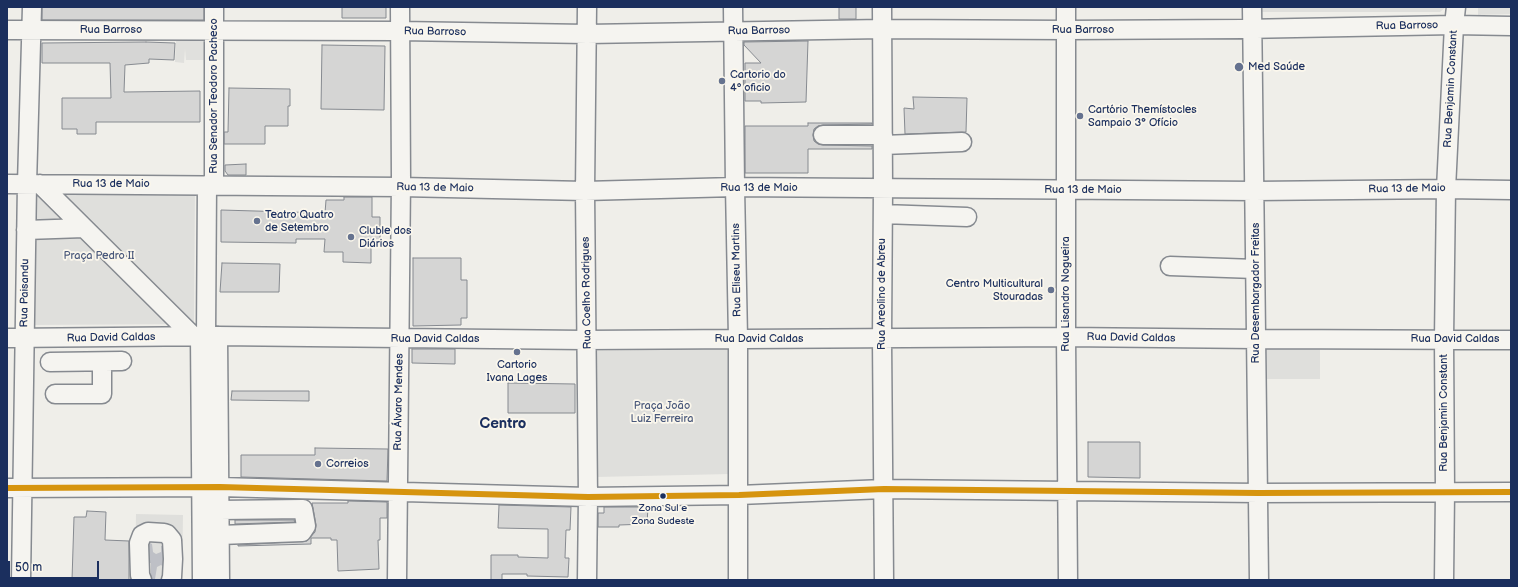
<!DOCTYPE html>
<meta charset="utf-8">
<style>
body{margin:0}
#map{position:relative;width:1518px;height:587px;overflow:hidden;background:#efeee9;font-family:"Balsamiq Sans",sans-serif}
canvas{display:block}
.frame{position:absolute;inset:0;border:8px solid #1b2f5e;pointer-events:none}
.scale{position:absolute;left:8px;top:561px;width:91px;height:18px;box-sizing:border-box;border:2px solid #1b2f5e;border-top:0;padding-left:5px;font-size:12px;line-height:14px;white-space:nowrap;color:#1b2f5e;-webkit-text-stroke:3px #fbf7ec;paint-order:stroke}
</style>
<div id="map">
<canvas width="1518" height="587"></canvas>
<div class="frame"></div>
<div class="scale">50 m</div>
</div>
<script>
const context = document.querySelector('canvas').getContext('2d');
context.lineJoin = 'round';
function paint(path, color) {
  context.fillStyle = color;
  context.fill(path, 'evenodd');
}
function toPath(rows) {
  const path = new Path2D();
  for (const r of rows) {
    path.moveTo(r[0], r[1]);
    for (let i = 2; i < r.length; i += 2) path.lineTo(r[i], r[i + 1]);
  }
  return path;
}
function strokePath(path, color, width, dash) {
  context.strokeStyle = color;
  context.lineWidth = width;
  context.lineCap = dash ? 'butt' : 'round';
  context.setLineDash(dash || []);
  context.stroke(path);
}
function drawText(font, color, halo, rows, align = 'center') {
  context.font = font + ' "Balsamiq Sans",sans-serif';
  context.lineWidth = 3.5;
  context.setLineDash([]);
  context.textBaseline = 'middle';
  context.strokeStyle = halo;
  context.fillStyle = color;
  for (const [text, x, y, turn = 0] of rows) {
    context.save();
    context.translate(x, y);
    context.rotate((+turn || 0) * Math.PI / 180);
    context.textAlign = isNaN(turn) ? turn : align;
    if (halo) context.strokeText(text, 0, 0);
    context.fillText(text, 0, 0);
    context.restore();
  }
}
paint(toPath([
 [1478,7,1511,7,1511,14,1478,15],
 [176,41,208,41,208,60,186,60,185,49,184,63,175,62]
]), '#e0e0dd');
paint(toPath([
 [1262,7,1446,7,1440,12,1262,12],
 [195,185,194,324,28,325,31,187],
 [1320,342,1320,379,1264,379,1264,343],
 [728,348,730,474,596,477,593,351],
 [136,514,183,515,182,580,135,580]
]), '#dfdfdc');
paint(toPath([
 [148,542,152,544,153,552,156,554,161,552,161,546,168,546,164,567,161,565,157,567,155,579,151,579,151,563,146,563]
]), '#bec0c6');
const building = toPath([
 [42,7,204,7,204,20,42,20,42,7],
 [342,7,386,7,386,18,342,18,342,7],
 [839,7,856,7,856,19,839,19,839,7],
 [808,41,806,102,761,103,761,101,745,101,745,63,761,63,744,45,744,42,808,41],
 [146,42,175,43,174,60,149,59,149,63,125,65,124,92,200,91,200,122,96,122,96,134,77,134,77,129,62,129,62,98,111,98,110,63,42,63,42,43,146,42],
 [322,45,385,46,384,110,321,109,322,45],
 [229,88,290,89,290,106,288,106,288,126,265,126,265,144,224,144,224,132,228,132,229,88],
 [913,97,967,98,966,132,905,134,904,108,914,109,913,97],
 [808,123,872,123,872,124,823,125,818,126,814,129,813,135,814,141,818,144,823,145,872,146,872,149,808,149,808,173,745,173,745,126,808,126,808,123],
 [246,164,246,175,228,175,225,171,225,165,246,164],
 [344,197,372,197,372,217,380,217,380,241,371,241,371,263,343,262,343,252,324,252,325,239,296,239,296,243,221,242,221,210,325,213,326,200,344,200,344,197],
 [413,258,461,258,461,280,467,280,467,318,461,318,461,325,413,326,413,258],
 [222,263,280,264,279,292,220,292,222,263],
 [412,349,455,349,455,364,412,363,412,349],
 [508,383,575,384,575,413,508,413,508,383],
 [232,391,309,391,309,401,231,400,232,391],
 [1088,442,1140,442,1140,478,1088,477,1088,442],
 [315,448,388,449,387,481,241,477,241,455,315,455,315,448],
 [348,501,387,502,387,518,380,518,380,540,378,540,379,569,338,571,337,540,331,540,331,538,311,538,311,544,238,546,238,545,307,541,315,532,316,525,312,503,348,503,348,501],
 [499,505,571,507,570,530,566,530,565,558,569,558,568,577,527,576,527,574,502,574,502,580,491,580,491,555,518,555,518,557,548,558,548,529,498,528,499,505],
 [604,507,648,507,647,524,619,525,619,527,598,527,598,513,604,513,604,507],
 [87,511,106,512,105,540,129,541,129,580,72,580,74,517,86,517,87,511],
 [235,520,294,520,295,522,235,524,235,520]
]);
paint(building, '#d5d5d4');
strokePath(building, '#868a90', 1);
const minor = toPath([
 [733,7,735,187,738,338,738,580],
 [882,7,883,188,882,339,884,580],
 [1066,7,1066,337,1068,580],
 [1252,7,1259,580],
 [7,30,400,31,587,34,882,29,1066,30,1243,29,1454,25,1511,26],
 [823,135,883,135],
 [883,145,962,142],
 [7,184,401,187,585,191,735,187,1255,191,1446,189,1511,190],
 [40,184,193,336],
 [214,185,214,7],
 [883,214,967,217],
 [26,230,84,228],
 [1170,266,1255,269],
 [206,336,207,185],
 [218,336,220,580],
 [200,337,202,580],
 [7,338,218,336,584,340,1066,337,1256,339,1511,340],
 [50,362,122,361],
 [55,394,102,394,102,362],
 [7,488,220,487,588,497,739,495,884,489,1258,493,1511,492],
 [220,535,302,532,306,526,303,509,220,510],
 [21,580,27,184,32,7],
 [142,580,140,575,139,543,142,535,148,532,164,533,167,534,172,540,173,559,172,577,171,580],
 [397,580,401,180,400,7],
 [587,580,588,497,585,191,587,7],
 [1444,580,1445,492,1444,339,1446,189,1454,25,1456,7]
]);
strokePath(minor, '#868a90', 21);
strokePath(minor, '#f5f4f0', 18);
strokePath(toPath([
 [7,488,220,487,588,497,739,495,884,489,1258,493,1511,492]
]), '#d6940e', 6);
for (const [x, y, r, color] of [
 [1239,67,5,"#65728f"],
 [722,81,4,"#65728f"],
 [1080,116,4,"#65728f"],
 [257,221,4,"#65728f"],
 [351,237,4,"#65728f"],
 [1051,290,4,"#65728f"],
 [517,352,4,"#65728f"],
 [318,464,4,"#65728f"],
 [663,496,3.5,"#1b2f5e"]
]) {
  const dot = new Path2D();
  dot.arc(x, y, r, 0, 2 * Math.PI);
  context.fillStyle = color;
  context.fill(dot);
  strokePath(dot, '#fbf7ec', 1.5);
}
drawText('10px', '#1b2f5e', '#fbf7ec', [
 ["Zona Sul e",663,508],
 ["Zona Sudeste",663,521]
]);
drawText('11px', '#1b2f5e', '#fbf7ec', [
 ["Rua Barroso",1407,26,-1],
 ["Rua Barroso",111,30],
 ["Rua Barroso",1083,30],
 ["Rua Barroso",759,31,-1],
 ["Rua Barroso",435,32,1],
 ["Rua Benjamin Constant",1451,89,-87],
 ["Rua Senador Teodoro Pacheco",214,96,-90],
 ["Rua 13 de Maio",111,184],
 ["Rua 13 de Maio",435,188,1],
 ["Rua 13 de Maio",759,188],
 ["Rua 13 de Maio",1407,189,-1],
 ["Rua 13 de Maio",1083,190],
 ["Rua Eliseu Martins",737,270,-91],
 ["Rua Paisandu",25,293,-89],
 ["Rua Coelho Rodrigues",587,293,-91],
 ["Rua Desembargador Freitas",1256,293,-90],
 ["Rua Areolino de Abreu",882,294,-90],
 ["Rua Lisandro Nogueira",1066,294,-90],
 ["Rua David Caldas",111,338,-1],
 ["Rua David Caldas",1131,338,1],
 ["Rua David Caldas",435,339],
 ["Rua David Caldas",759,339],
 ["Rua David Caldas",1455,339],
 ["Rua Álvaro Mendes",399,402,-89],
 ["Rua Benjamin Constant",1444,413,-90]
]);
drawText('11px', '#1b2f5e', '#fbf7ec', [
 ["Med Saúde",1248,67],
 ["Cartorio do",730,75],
 ["4º oficio",730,88],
 ["Cartório Themístocles",1088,110],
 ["Sampaio 3° Ofício",1088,123],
 ["Teatro Quatro",265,215],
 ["de Setembro",265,228],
 ["Cluble dos",359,231],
 ["Diários",359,244],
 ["Centro Multicultural",1043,284,"right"],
 ["Stouradas",1043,297,"right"],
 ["Cartorio",517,365,"center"],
 ["Ivana Lages",517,378,"center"],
 ["Correios",326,464]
], 'left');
drawText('11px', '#49587b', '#fbf7ec', [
 ["Praça Pedro II",99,256],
 ["Praça João",662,406],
 ["Luiz Ferreira",662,419]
]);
drawText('bold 15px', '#1b2f5e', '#fbf7ec', [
 ["Centro",503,424]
]);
</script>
